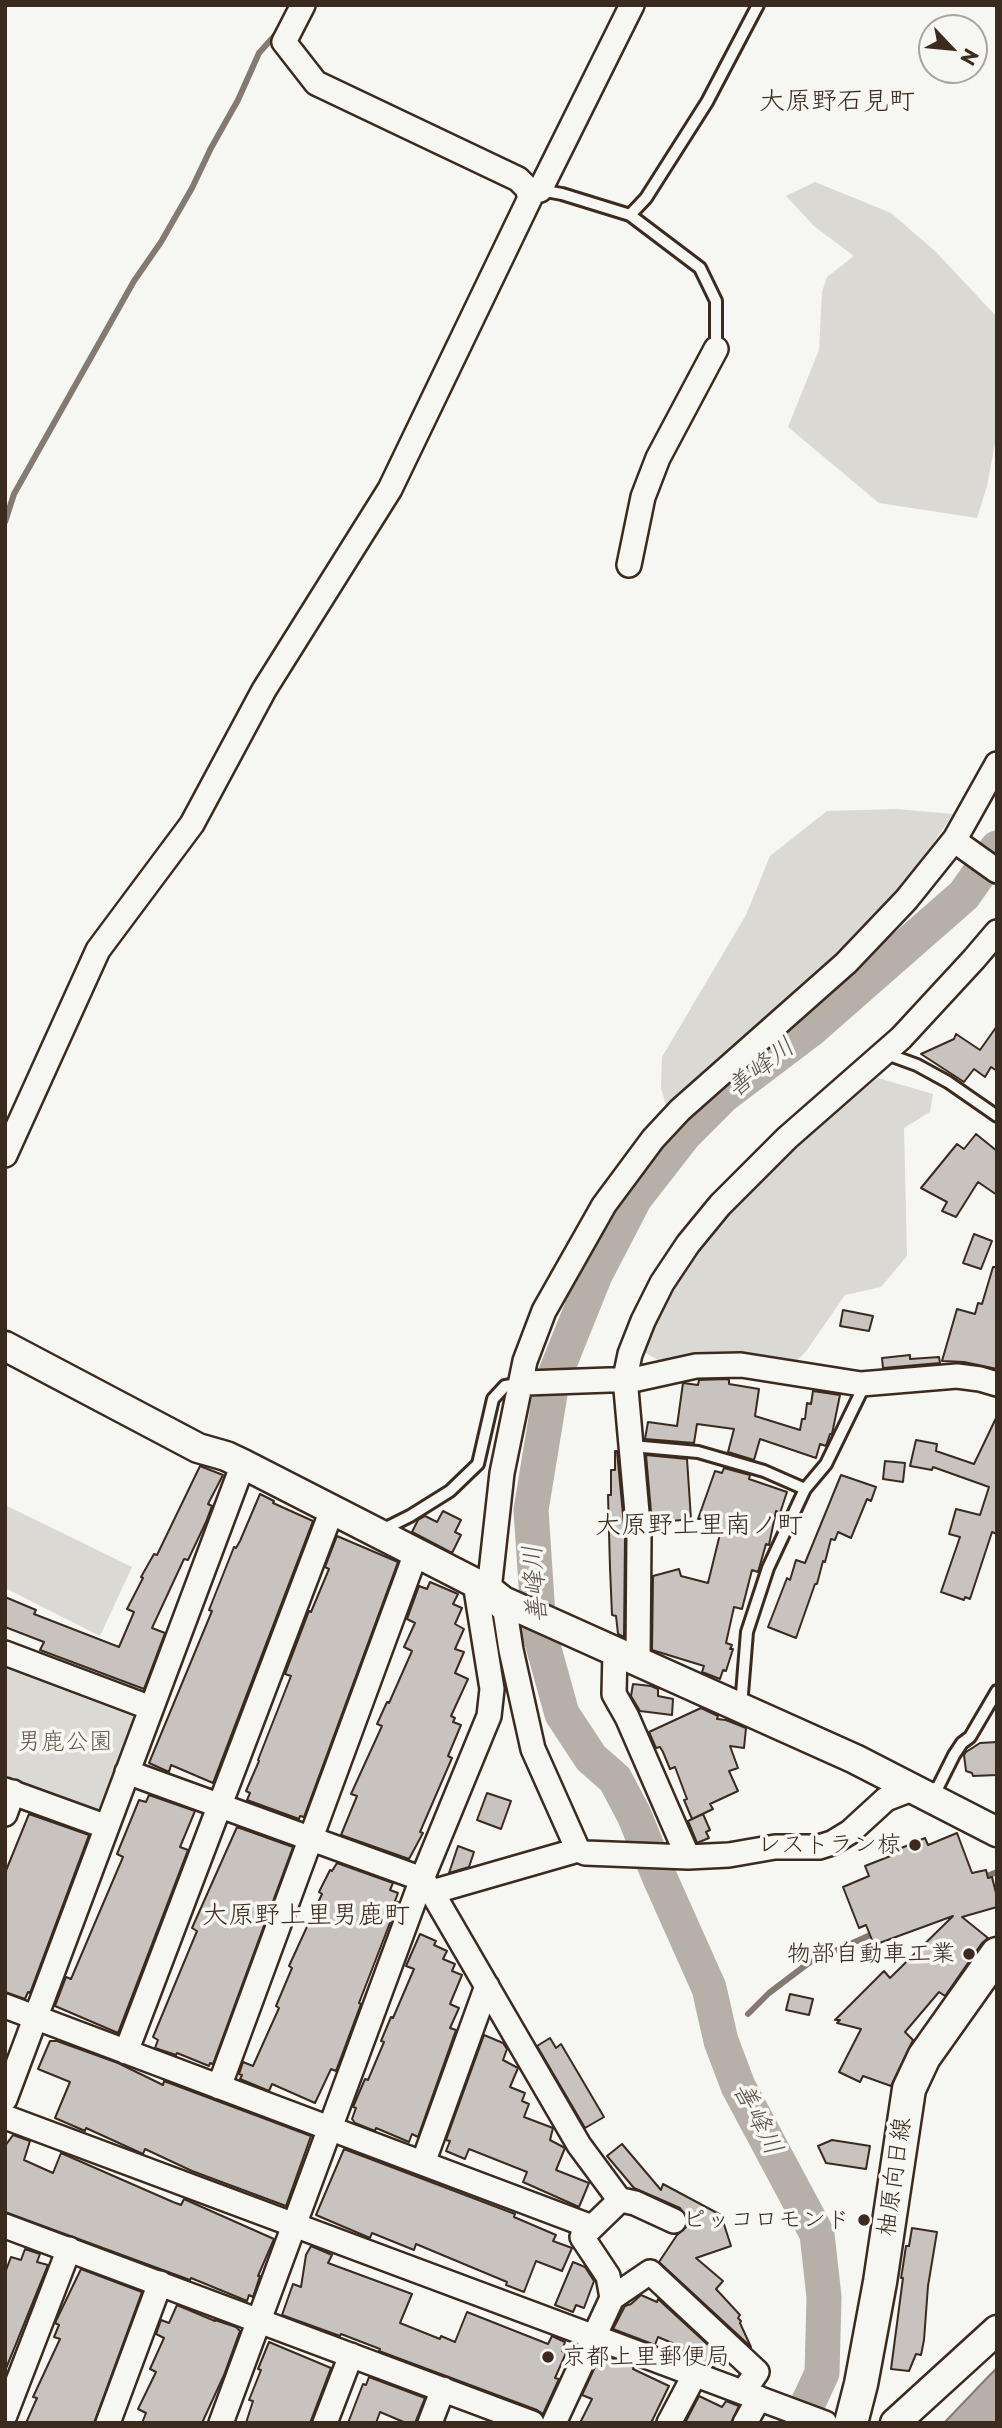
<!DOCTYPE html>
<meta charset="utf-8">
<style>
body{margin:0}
#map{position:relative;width:1002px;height:2428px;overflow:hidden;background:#f6f6f2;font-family:"Playpen Sans",sans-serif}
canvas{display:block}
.frame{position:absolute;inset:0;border:7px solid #3b2a1e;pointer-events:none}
.north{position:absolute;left:918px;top:14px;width:70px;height:70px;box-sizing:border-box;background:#f6f6f2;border:2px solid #aba49d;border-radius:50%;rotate:116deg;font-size:19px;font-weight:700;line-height:28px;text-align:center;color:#3b2a1e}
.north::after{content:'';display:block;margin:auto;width:24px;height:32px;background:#3b2a1e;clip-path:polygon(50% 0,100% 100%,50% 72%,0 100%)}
</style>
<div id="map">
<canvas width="1002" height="2428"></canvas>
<div class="frame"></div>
<div class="north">N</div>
</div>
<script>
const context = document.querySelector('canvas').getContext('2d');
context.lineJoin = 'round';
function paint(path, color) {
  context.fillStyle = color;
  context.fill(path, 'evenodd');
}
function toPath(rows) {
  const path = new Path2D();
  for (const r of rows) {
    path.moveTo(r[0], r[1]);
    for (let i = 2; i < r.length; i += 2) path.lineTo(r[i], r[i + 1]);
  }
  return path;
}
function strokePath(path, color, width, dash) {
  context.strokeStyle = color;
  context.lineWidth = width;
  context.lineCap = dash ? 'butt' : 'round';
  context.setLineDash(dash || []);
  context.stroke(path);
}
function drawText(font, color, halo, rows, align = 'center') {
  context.font = font + ' "Playpen Sans","Klee One",sans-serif';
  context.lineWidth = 7;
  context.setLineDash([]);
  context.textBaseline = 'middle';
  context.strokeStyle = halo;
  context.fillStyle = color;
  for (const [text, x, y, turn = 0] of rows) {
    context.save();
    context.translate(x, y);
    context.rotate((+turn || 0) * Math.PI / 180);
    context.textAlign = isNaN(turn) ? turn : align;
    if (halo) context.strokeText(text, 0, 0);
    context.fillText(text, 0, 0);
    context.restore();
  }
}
paint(toPath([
 [815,182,891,213,935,251,997,317,997,433,987,486,977,518,879,503,788,427,819,350,822,292,827,277,854,256,814,226,786,196],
 [896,809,953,814,898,895,668,1112,661,1088,662,1057,746,915,770,856,827,811],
 [878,1078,933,1094,930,1112,904,1128,907,1256,881,1287,845,1295,807,1350,794,1364,660,1361,642,1351,685,1269,773,1162],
 [5,1505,132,1567,100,1636,5,1588],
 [5,1660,136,1710,141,1717,107,1808,95,1812,5,1779]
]), '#dad9d3');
const water = toPath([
 [997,2368,997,2423,944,2423,986,2379,997,2368]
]);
paint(water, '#b6b0a9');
strokePath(water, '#857a71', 2);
strokePath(toPath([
 [5,522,14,494,134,281,161,242,192,188,211,148,238,100,259,53,276,34],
 [982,1878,997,1872],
 [748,2014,769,1993,810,1962,877,1932]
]), '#857a71', 6);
strokePath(toPath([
 [799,2423,822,2373,824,2297,817,2234,738,2086,721,2041,709,1988,659,1876,634,1815,615,1779,591,1758,562,1714,539,1631,531,1510,552,1382,595,1275,635,1198,684,1135,724,1095,810,1030,964,895,997,848]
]), '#b6b0a9', 35);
const building = toPath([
 [997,1026,997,1071,991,1067,985,1077,974,1069,964,1082,921,1054,954,1039,956,1034,980,1050,997,1026],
 [976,1134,997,1151,997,1195,978,1182,956,1217,942,1211,947,1202,921,1188,957,1144,964,1149,976,1134],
 [974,1234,992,1241,981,1269,963,1263,974,1234],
 [993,1267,997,1267,997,1369,964,1362,942,1361,957,1309,975,1314,978,1303,982,1304,993,1267],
 [843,1310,873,1316,869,1331,840,1326,843,1310],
 [910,1355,910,1359,939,1357,940,1363,883,1368,882,1358,910,1355],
 [726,1379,729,1380,729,1384,759,1389,755,1416,800,1430,802,1419,805,1419,807,1403,811,1404,813,1391,840,1395,832,1434,830,1434,826,1446,820,1444,816,1458,760,1439,754,1460,728,1452,734,1429,697,1424,694,1443,645,1439,648,1422,677,1426,683,1383,698,1385,699,1380,726,1379],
 [997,1416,997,1534,992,1532,970,1599,965,1597,964,1600,941,1592,960,1537,949,1534,956,1509,980,1515,989,1487,933,1467,932,1470,910,1466,916,1440,937,1444,936,1451,974,1464,997,1416],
 [615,1451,617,1451,625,1536,624,1637,618,1634,616,1616,612,1615,610,1568,608,1495,611,1495,611,1470,615,1470,615,1451],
 [646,1455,687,1459,691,1519,652,1523,646,1455],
 [885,1461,905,1463,903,1482,883,1479,885,1461],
 [200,1466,223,1475,208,1504,212,1506,206,1522,188,1560,184,1559,152,1628,165,1633,144,1689,40,1650,44,1642,5,1627,5,1597,36,1610,34,1614,119,1647,134,1612,127,1609,143,1578,141,1577,154,1554,157,1555,200,1466],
 [724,1468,750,1475,749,1479,787,1492,780,1513,776,1511,769,1545,766,1544,758,1572,752,1570,742,1609,734,1607,726,1643,732,1645,730,1649,733,1649,726,1671,723,1670,720,1679,702,1672,704,1666,652,1650,653,1576,679,1569,681,1576,708,1583,720,1534,716,1533,719,1517,698,1519,715,1471,722,1473,724,1468],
 [841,1475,876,1487,871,1501,867,1499,851,1538,838,1532,835,1540,831,1539,825,1562,823,1561,817,1584,815,1584,796,1638,768,1627,787,1578,790,1580,796,1560,805,1563,841,1475],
 [260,1494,274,1501,273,1503,313,1521,213,1783,171,1765,169,1772,149,1763,212,1611,209,1610,234,1547,236,1548,240,1541,260,1494],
 [443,1511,461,1520,455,1532,461,1535,452,1553,412,1532,418,1520,425,1516,437,1522,443,1511],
 [337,1536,398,1562,304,1817,300,1816,299,1819,247,1800,250,1793,246,1791,259,1761,258,1760,291,1676,285,1674,309,1611,311,1612,329,1569,325,1567,337,1536],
 [430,1582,458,1594,453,1604,462,1608,455,1624,464,1629,455,1649,464,1652,455,1673,468,1679,451,1716,455,1718,453,1722,461,1725,448,1756,452,1758,420,1832,423,1833,409,1859,341,1835,357,1796,351,1794,382,1726,377,1724,387,1702,389,1703,412,1651,404,1647,415,1623,407,1619,419,1586,427,1589,430,1582],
 [633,1684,651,1686,658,1689,658,1696,673,1699,672,1715,640,1711,631,1696,633,1684],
 [701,1708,718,1716,717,1719,726,1720,746,1728,744,1748,730,1746,738,1768,729,1771,738,1791,710,1804,713,1809,692,1819,684,1800,687,1799,675,1767,670,1769,663,1752,660,1747,656,1748,649,1732,701,1708],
 [997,1742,997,1775,973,1776,972,1773,966,1771,964,1755,966,1752,980,1743,997,1742],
 [487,1793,511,1801,501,1829,477,1820,487,1793],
 [149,1795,195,1811,180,1847,188,1850,118,2033,55,2006,66,1977,71,1979,123,1857,117,1854,139,1800,146,1802,149,1795],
 [29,1814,89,1835,30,1993,28,1992,25,1999,5,1992,5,1873,29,1814],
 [703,1814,710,1830,706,1832,709,1838,697,1843,688,1821,703,1814],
 [237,1827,293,1847,213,2064,210,2063,209,2066,177,2053,176,2055,155,2048,158,2040,153,2037,197,1931,192,1928,237,1827],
 [957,1833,972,1873,986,1870,988,1878,992,1877,997,1897,997,1907,962,1917,988,1938,982,1943,945,1996,939,1992,905,2032,913,2040,891,2086,863,2076,860,2082,839,2072,861,2029,837,2023,840,2020,835,2020,884,1971,890,1978,953,1916,874,1945,866,1925,859,1928,843,1887,869,1876,865,1866,893,1855,892,1852,925,1838,928,1845,957,1833],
 [458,1846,474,1852,469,1867,449,1873,458,1846],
 [337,1863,393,1883,390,1890,398,1893,395,1901,398,1902,359,2003,361,2004,336,2071,331,2069,315,2103,272,2084,269,2091,240,2079,242,2075,239,2074,243,2062,253,2066,279,2008,276,2006,292,1968,289,1966,322,1894,319,1892,330,1870,332,1871,337,1863],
 [420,1934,436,1941,434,1945,447,1951,443,1959,455,1964,452,1971,462,1975,450,2004,459,2008,450,2028,456,2030,418,2137,412,2134,409,2142,376,2128,375,2131,355,2123,352,2119,356,2108,353,2107,365,2079,368,2080,384,2042,381,2041,391,2017,393,2018,414,1969,406,1966,420,1934],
 [790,1994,813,1999,809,2015,786,2010,790,1994],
 [484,2035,503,2043,507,2049,503,2060,518,2068,510,2087,525,2093,522,2101,529,2104,524,2117,553,2128,550,2140,565,2148,556,2170,589,2183,579,2207,523,2182,527,2172,469,2149,465,2159,446,2151,450,2141,446,2140,484,2035],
 [550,2038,556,2048,561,2044,604,2117,585,2128,537,2046,550,2038],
 [50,2041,57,2041,118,2063,163,2085,164,2081,311,2136,286,2206,192,2171,145,2149,143,2154,86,2128,85,2131,55,2118,70,2082,38,2069,50,2041],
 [13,2135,30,2141,24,2160,53,2173,61,2153,173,2202,181,2205,184,2199,274,2239,258,2276,260,2276,253,2297,249,2295,247,2301,191,2278,190,2280,5,2212,5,2146,13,2135],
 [832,2140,870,2146,866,2169,826,2163,818,2146,832,2140],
 [622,2144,661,2190,663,2184,721,2215,731,2246,696,2258,723,2281,716,2289,740,2315,738,2318,741,2321,740,2323,751,2347,659,2262,677,2235,686,2227,688,2219,680,2208,634,2188,607,2156,622,2144],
 [344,2149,515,2214,514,2217,556,2235,553,2241,572,2248,562,2271,536,2261,524,2292,506,2285,507,2282,416,2244,414,2250,372,2233,370,2238,316,2215,344,2149],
 [912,2228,937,2232,928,2286,924,2340,921,2355,916,2354,909,2371,891,2369,903,2278,901,2278,903,2266,906,2246,909,2246,912,2228],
 [311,2246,332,2255,328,2263,412,2294,400,2323,440,2339,441,2336,455,2342,467,2312,548,2344,552,2336,565,2342,562,2351,566,2353,555,2378,559,2379,543,2414,537,2410,379,2351,380,2349,341,2334,340,2336,282,2315,293,2284,301,2287,306,2255,311,2246],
 [25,2249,40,2254,37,2262,48,2265,5,2371,5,2273,11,2257,21,2260,25,2249],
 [573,2262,585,2267,594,2281,584,2308,576,2305,573,2312,555,2305,573,2262],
 [81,2269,142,2292,94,2423,26,2423,37,2398,33,2397,60,2339,54,2337,59,2325,55,2323,81,2269],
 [641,2295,657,2302,658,2299,719,2355,714,2367,682,2355,684,2348,658,2337,655,2345,613,2329,625,2306,631,2304,641,2295],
 [177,2305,215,2321,215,2320,236,2327,240,2331,224,2375,202,2423,142,2423,146,2413,138,2409,156,2372,150,2369,164,2338,156,2334,161,2320,169,2323,177,2305],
 [269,2342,331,2368,310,2423,246,2423,253,2401,249,2400,261,2370,258,2369,269,2342],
 [601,2354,634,2367,633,2369,669,2386,651,2423,580,2423,592,2399,582,2395,601,2354],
 [369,2377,425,2398,415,2423,406,2423,380,2412,376,2423,348,2423,363,2384,366,2385,369,2377],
 [699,2396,722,2407,726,2401,739,2406,731,2423,685,2423,699,2396]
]);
paint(building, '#c8c3be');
strokePath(building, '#3b2a1e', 2);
const service = toPath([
 [540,190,562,194,630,215,700,268,716,301,716,349],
 [630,215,646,198,707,102,758,5],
 [884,1053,917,1065,948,1082,997,1116],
 [632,1446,698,1452,764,1471,805,1489],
 [380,1531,410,1516,450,1491,478,1464,493,1399,505,1386,519,1384],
 [741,1706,747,1632,768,1568,805,1489,826,1464,865,1384],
 [928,1791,938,1787,954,1755,962,1743,970,1737,997,1691]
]);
const minor = toPath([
 [530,193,540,190,632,5],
 [629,565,643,497,658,458,716,349],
 [997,764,955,839,962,846,997,871],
 [5,1155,98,950,192,824,264,690,390,489,530,198,527,188,518,179,316,83,284,42,303,5],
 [526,1383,637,1379,696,1366,741,1365,861,1384,957,1376,980,1379,997,1384],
 [475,1583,492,1689,489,1716,422,1879,432,1892,579,2145,616,2195,617,2199,616,2204,582,2237,608,2276,612,2298,554,2423],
 [489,1590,502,1473,525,1361,544,1311,604,1205,653,1139,680,1110,846,963,906,900,955,839],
 [488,1595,505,1611,511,1650,533,1749,578,1850],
 [615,1652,614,1694,627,1717,688,1857],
 [5,1653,151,1708],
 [638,1660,639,1535,625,1378,630,1354,643,1321,662,1283,688,1244,720,1205,787,1138,901,1038,974,959,997,932],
 [127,1772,422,1879,221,2423],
 [5,1790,107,1827],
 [5,1814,13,1792],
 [432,1892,578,1850,585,1853,688,1857,729,1855,775,1847,819,1847,832,1843,850,1832,886,1799,912,1789],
 [5,2006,592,2227],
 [126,2052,332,1510],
 [219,2087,416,1553],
 [5,2099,243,1464],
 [5,2117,825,2423],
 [423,2163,487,1986],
 [617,2199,635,2203,674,2221],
 [5,2226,532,2423],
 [612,2298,650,2272,757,2372,743,2392],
 [5,2415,69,2249],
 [108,2423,160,2283],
 [325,2423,351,2355],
 [430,2423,443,2389],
 [669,2423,695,2374],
 [745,2423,759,2398]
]);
const tertiary = toPath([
 [5,1346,198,1448,226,1456,243,1464,489,1590,503,1601,855,1759,997,1832],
 [895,2423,997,2330]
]);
const secondary = toPath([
 [851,2423,861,2384,880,2282,909,2089,924,2057,997,1954]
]);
strokePath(service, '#3b2a1e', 16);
strokePath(minor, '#3b2a1e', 28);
strokePath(tertiary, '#3b2a1e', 33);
strokePath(secondary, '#3b2a1e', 37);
strokePath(service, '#f6f6f2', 10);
strokePath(minor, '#f6f6f2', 23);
strokePath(tertiary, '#f6f6f2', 28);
strokePath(secondary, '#f6f6f2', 32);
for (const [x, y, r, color] of [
 [915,1845,7,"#3b2a1e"],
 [969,1954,7,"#3b2a1e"],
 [864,2220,7,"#3b2a1e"],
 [548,2357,7,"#3b2a1e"]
]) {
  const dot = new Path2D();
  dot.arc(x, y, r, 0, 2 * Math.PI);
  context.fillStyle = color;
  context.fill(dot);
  strokePath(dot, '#f6f6f2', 2.5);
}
drawText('24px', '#63564b', '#f6f6f2', [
 ["男鹿公園",65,1742]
]);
drawText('24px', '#3b2a1e', '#f6f6f2', [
 ["レストラン椋",901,1845],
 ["物部自動車工業",955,1954],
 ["ピッコロモンド",850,2220],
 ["京都上里郵便局",562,2357,"left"]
], 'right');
drawText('24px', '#3b2a1e', '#f6f6f2', [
 ["柚原向日線",895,2177,-82]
]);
drawText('26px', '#3b2a1e', '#f6f6f2', [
 ["大原野石見町",837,102],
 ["大原野上里南ノ町",699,1526],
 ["大原野上里男鹿町",306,1916]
]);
drawText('italic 26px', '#605248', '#f6f6f2', [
 ["善峰川",761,1068,-38],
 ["善峰川",536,1584,-94],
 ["善峰川",757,2119,63]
]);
</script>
